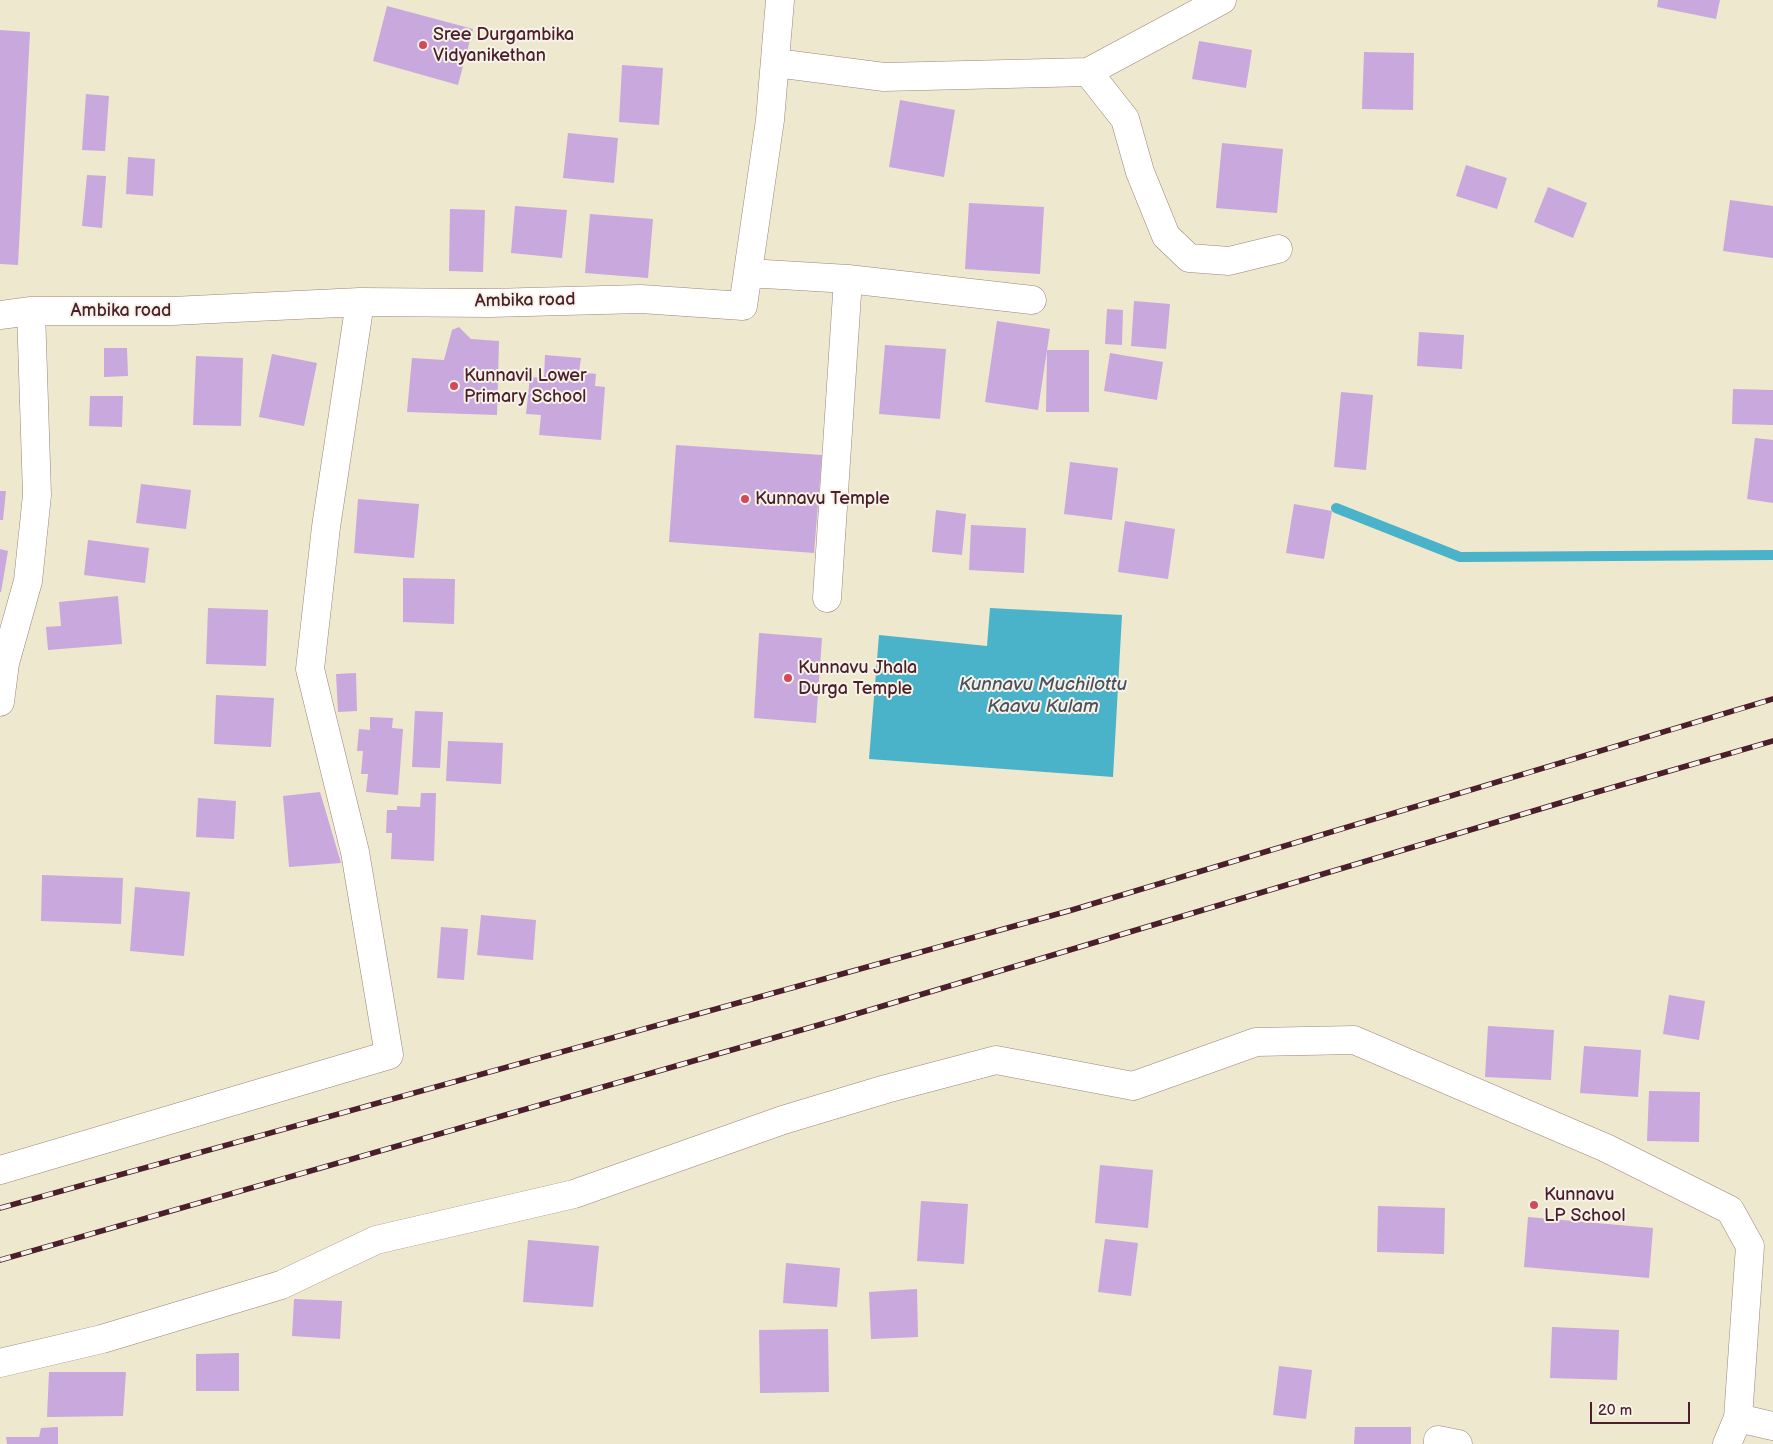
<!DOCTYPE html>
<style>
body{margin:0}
#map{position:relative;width:1773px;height:1444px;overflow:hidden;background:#eee8ce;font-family:"Balsamiq Sans",sans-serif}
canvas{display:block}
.scale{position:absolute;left:1590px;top:1402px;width:100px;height:22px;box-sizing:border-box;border:2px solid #4a1f2b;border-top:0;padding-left:6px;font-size:15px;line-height:18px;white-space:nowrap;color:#4a1f2b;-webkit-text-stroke:4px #f7f3e8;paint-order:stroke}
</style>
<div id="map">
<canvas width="1773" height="1444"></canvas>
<div class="scale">20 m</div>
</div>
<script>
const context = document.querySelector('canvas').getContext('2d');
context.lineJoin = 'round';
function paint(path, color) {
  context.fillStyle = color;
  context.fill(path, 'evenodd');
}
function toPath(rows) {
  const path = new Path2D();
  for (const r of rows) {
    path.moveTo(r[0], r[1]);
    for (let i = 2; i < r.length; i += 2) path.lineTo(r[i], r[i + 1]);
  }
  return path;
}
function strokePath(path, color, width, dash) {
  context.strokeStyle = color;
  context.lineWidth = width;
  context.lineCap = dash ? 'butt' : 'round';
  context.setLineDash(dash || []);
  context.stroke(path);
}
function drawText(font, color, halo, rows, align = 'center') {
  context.font = font + ' "Balsamiq Sans",sans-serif';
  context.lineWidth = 4;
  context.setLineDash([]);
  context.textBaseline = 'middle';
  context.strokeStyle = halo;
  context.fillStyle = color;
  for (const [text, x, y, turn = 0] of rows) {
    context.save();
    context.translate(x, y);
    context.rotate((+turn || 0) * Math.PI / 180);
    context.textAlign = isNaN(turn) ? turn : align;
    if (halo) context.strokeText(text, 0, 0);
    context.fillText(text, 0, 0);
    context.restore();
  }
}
paint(toPath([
 [990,608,1122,615,1113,777,869,759,879,635,987,646]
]), '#4ab2c9');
strokePath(toPath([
 [1336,508,1460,557,1773,555]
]), '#4ab2c9', 10);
paint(toPath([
 [1658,0,1720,0,1716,19,1657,7],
 [387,6,473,29,458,85,373,61],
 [0,30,30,32,18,265,0,264],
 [1199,41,1252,50,1246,88,1192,79],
 [1364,52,1414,53,1413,110,1362,109],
 [622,65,663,68,659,125,619,122],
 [86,94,109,96,105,151,82,150],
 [900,100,955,110,944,177,889,167],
 [568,133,618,138,614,183,563,178],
 [1222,143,1283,149,1277,213,1216,208],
 [128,157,155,159,153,196,126,194],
 [1466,165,1507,178,1497,209,1456,196],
 [87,175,106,176,102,228,82,226],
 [1548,187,1587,203,1573,238,1534,222],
 [1730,200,1773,206,1773,258,1723,251],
 [969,203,1044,207,1040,274,965,269],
 [515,206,567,210,562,258,511,253],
 [450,209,485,210,483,272,449,271],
 [590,214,653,219,648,278,585,273],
 [1134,301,1170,304,1166,349,1131,346],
 [1107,309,1123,310,1122,345,1105,344],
 [997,321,1050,329,1047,350,1089,350,1089,412,1046,412,1047,350,1038,410,985,402],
 [459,327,471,339,499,341,497,415,407,412,412,358,444,360,452,330],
 [1419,332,1464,335,1462,369,1417,366],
 [885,345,946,349,940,419,879,414],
 [104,348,127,348,128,376,104,377],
 [1110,353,1163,362,1157,400,1104,391],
 [272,354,317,363,304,426,259,417],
 [545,355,581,358,579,372,596,374,595,386,605,387,601,440,539,435,541,415,526,414,530,377,544,378],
 [196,356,243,358,241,426,193,425],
 [1733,389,1773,390,1773,425,1732,424],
 [1341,392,1373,395,1366,470,1334,467],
 [90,396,123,396,122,427,89,426],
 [1755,438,1773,440,1773,503,1747,499],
 [676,445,822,455,814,553,669,542],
 [1070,462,1118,468,1112,520,1064,514],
 [141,484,191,490,186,529,136,523],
 [0,491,6,491,3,520,0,520],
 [358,499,419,504,414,558,354,553],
 [1294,504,1332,511,1324,559,1286,553],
 [936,510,966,514,962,555,932,552],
 [1125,521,1175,529,1168,579,1118,572],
 [971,525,1026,528,1024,573,969,570],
 [88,540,149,548,145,583,84,575],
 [0,549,8,551,1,592,0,592],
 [403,578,455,579,454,624,403,622],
 [118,596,122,644,48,650,46,627,61,626,59,602],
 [208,608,268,610,266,666,206,664],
 [759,633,822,638,816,723,754,718],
 [356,673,357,711,338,712,336,674],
 [216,695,274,698,271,747,214,744],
 [415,711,443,712,440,768,412,767],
 [370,717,393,718,392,728,403,729,398,795,366,792,368,774,361,774,363,751,357,751,359,729,370,730],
 [448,741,503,743,501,784,446,781],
 [320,792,341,863,289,867,283,796],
 [421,793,436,793,434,861,391,859,392,833,386,833,387,810,397,810,397,806,420,807],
 [198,798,236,801,234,839,196,837],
 [42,875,123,878,121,924,41,921],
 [135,887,190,892,184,956,130,951],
 [481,915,536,920,533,960,477,955],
 [441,927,468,929,464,980,437,978],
 [1669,995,1705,1001,1699,1040,1663,1034],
 [1488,1026,1554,1030,1551,1080,1485,1077],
 [1584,1046,1641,1050,1638,1097,1580,1093],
 [1649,1091,1700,1092,1699,1142,1647,1141],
 [1100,1165,1153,1170,1148,1228,1095,1223],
 [921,1201,968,1204,964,1264,917,1261],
 [1378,1206,1445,1208,1444,1254,1377,1252],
 [1528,1217,1653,1228,1649,1278,1524,1267],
 [1105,1239,1138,1243,1131,1296,1098,1292],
 [528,1240,599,1246,593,1307,523,1302],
 [786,1263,840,1268,837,1307,783,1303],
 [917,1289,918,1337,871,1339,869,1292],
 [294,1299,342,1301,340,1339,292,1336],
 [1552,1327,1619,1330,1617,1380,1550,1378],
 [828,1329,829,1392,760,1393,759,1330],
 [239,1353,239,1391,196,1391,196,1354],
 [1279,1366,1312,1370,1306,1419,1273,1415],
 [49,1372,126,1372,123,1416,47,1417],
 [58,1427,58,1444,7,1444,6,1437,39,1437,41,1428],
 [1355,1427,1411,1427,1411,1444,1354,1444]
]), '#c8a8dd');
const minor = toPath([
 [776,63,884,77,1088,72,1222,0],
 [1088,72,1125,119,1140,172,1166,236,1189,258,1229,261,1278,249],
 [748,273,848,279,827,598],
 [848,279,1032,300],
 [0,315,31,311,172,311,360,302,490,303,641,299,743,306,770,120,780,0],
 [0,702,5,663,28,581,37,495,31,311],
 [0,1170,389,1055,355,852,310,669,326,527,360,302],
 [0,1363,102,1339,281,1285,376,1240,574,1194,783,1120,886,1089,996,1060,1133,1086,1256,1042,1354,1040,1606,1148,1730,1210,1750,1246,1738,1418,1727,1444],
 [1738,1418,1773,1426],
 [1438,1444,1438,1440,1458,1444]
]);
strokePath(minor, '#9c847c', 29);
strokePath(minor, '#fff', 28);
const rail = toPath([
 [0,1208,1072,910,1773,699],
 [0,1260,836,1020,1590,794,1773,741]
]);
strokePath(rail, '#4a1f2b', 5.5);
strokePath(rail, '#f7f3e8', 4, [11]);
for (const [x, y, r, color] of [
 [423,45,5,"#d1495b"],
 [454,386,5,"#d1495b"],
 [745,499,5,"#d1495b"],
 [788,678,5,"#d1495b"],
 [1534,1205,5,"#d1495b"]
]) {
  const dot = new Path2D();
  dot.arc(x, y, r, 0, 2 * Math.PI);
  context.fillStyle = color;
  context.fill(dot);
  strokePath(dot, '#f7f3e8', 2);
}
drawText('18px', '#4a1f2b', '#f7f3e8', [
 ["Sree Durgambika",433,35],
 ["Vidyanikethan",433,56],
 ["Kunnavil Lower",464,376],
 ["Primary School",464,397],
 ["Kunnavu Temple",755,499],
 ["Kunnavu Jhala",798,668],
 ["Durga Temple",798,689],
 ["Kunnavu",1544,1195],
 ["LP School",1544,1216]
], 'left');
drawText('18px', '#4a1f2b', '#f7f3e8', [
 ["Ambika road",525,301,-1],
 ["Ambika road",121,311]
]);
drawText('italic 19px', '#4a5262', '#f7f3e8', [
 ["Kunnavu Muchilottu",1043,685],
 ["Kaavu Kulam",1043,707]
]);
</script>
